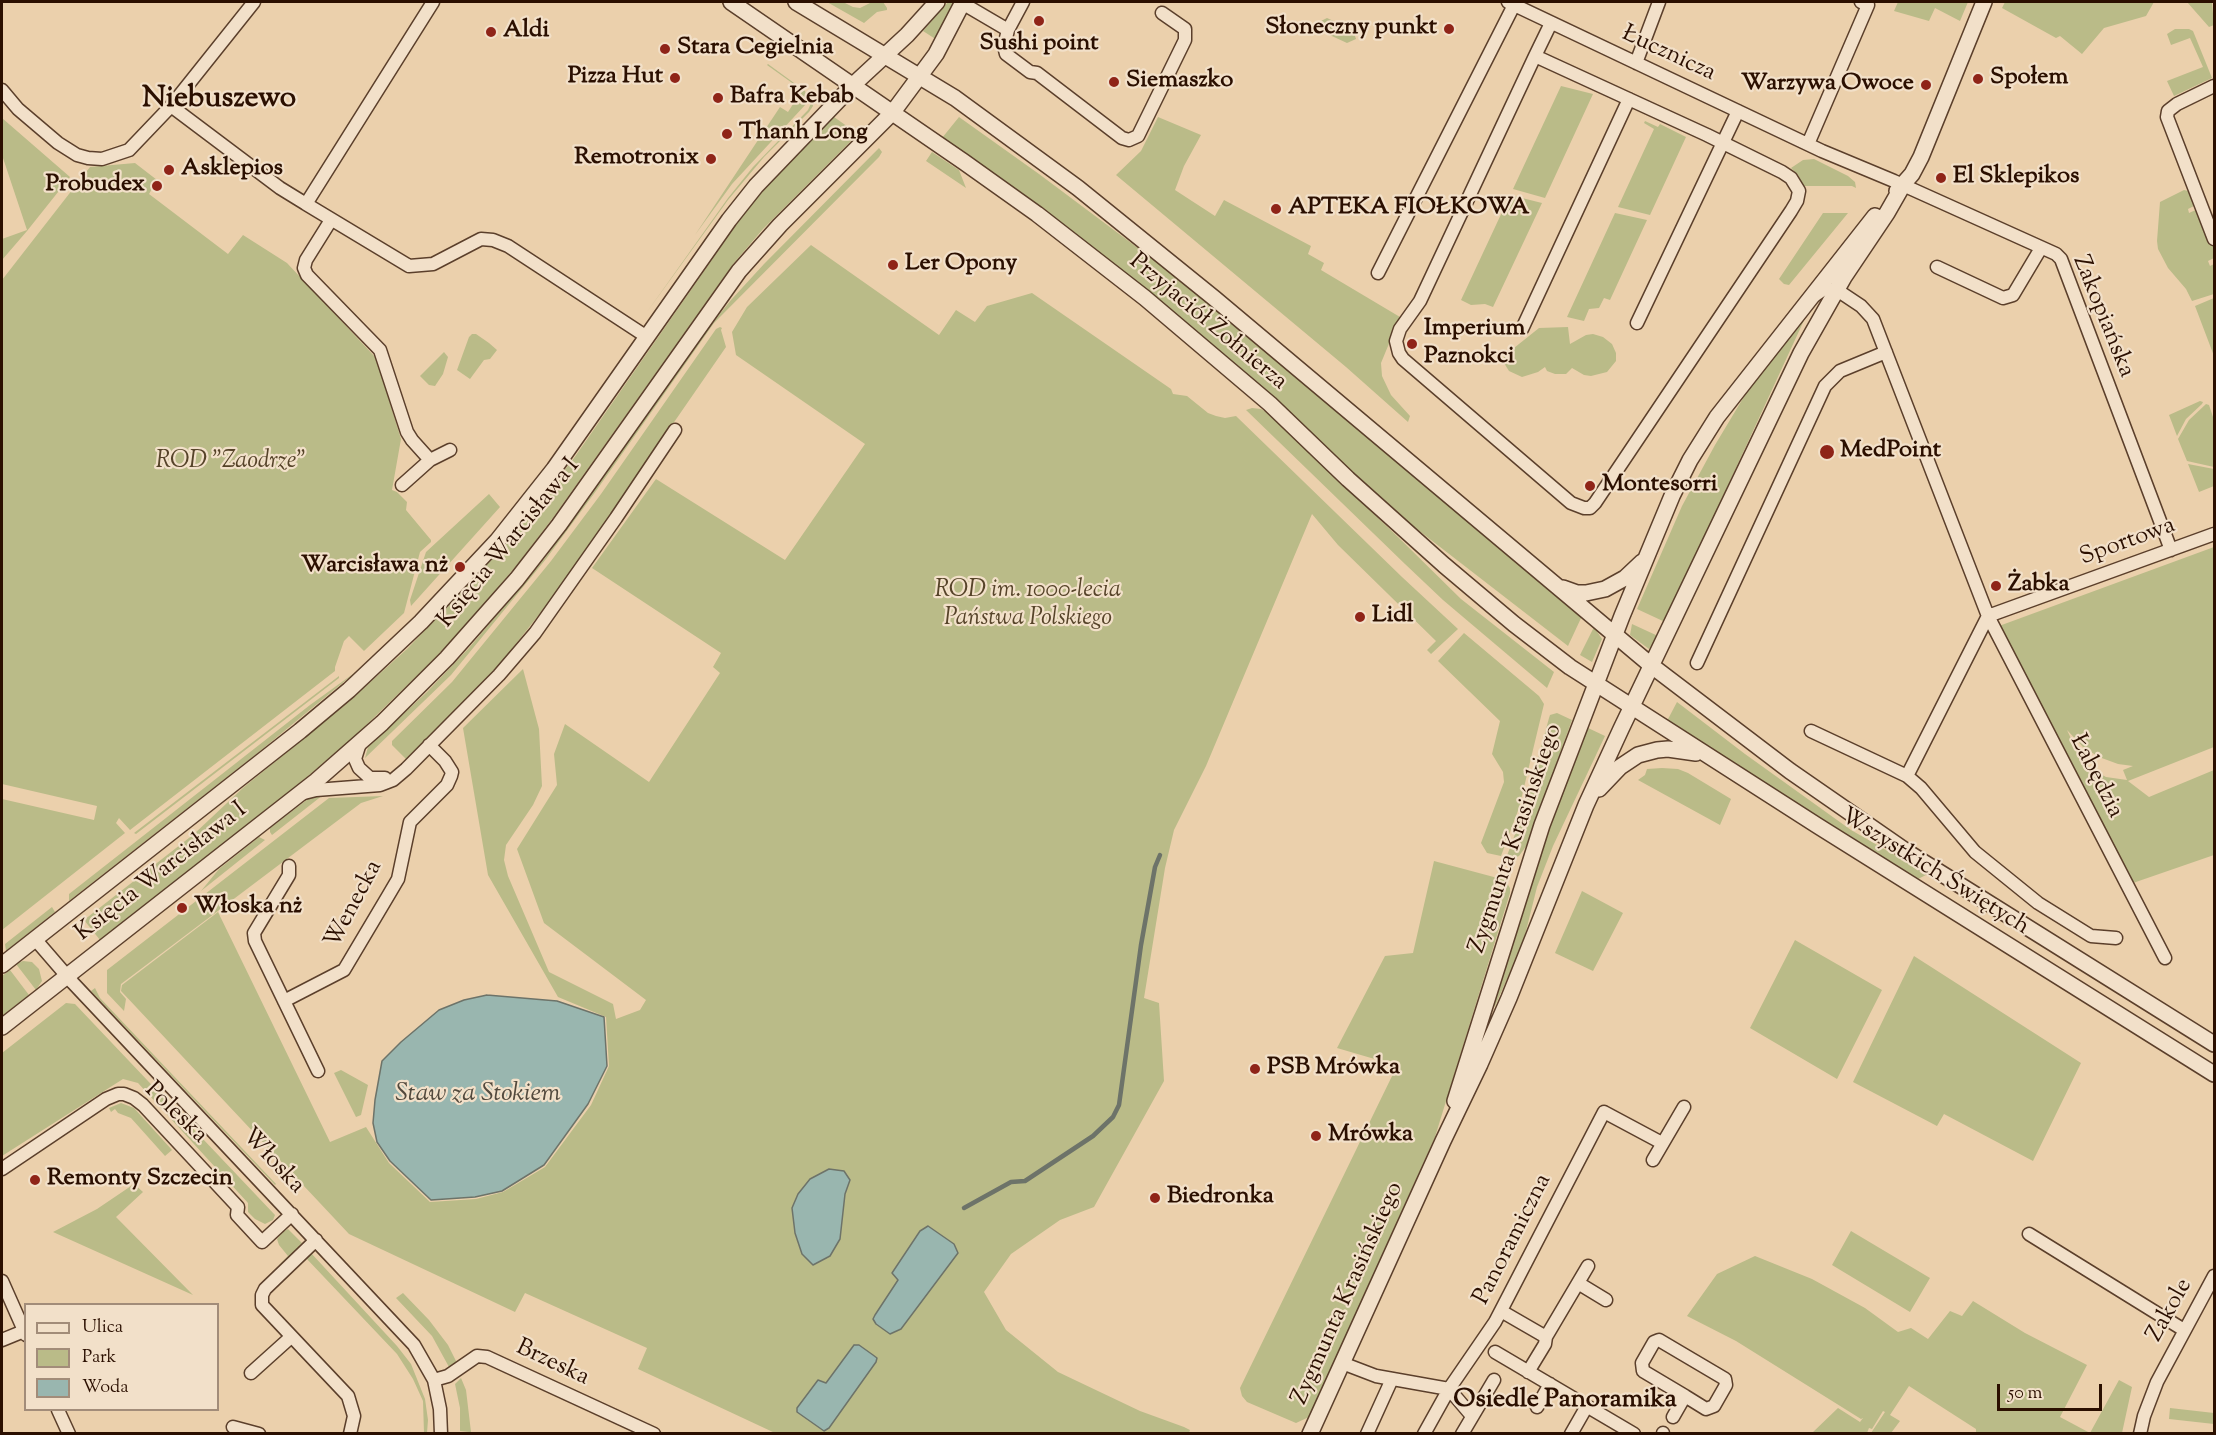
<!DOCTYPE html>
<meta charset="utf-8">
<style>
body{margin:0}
#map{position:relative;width:2216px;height:1435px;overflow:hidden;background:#ebd0ac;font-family:"Sorts Mill Goudy",serif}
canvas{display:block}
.frame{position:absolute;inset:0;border:3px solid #2b0f00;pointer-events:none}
.legend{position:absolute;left:24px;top:1303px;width:195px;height:108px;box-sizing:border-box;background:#f2e0c9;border:2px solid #a28c79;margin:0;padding:8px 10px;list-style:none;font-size:18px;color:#2b0f00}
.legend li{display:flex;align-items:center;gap:12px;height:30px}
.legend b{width:30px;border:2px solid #a28c79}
.scale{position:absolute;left:1997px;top:1384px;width:105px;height:27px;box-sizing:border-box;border:3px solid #2b0f00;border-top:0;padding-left:8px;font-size:18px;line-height:21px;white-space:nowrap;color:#2b0f00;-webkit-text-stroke:4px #f2e0c9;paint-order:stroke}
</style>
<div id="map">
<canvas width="2216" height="1435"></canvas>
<div class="frame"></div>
<ul class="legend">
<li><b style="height:8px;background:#f2e0c9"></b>Ulica</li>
<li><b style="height:16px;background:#babb88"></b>Park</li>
<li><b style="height:16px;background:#99b6af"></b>Woda</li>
</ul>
<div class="scale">50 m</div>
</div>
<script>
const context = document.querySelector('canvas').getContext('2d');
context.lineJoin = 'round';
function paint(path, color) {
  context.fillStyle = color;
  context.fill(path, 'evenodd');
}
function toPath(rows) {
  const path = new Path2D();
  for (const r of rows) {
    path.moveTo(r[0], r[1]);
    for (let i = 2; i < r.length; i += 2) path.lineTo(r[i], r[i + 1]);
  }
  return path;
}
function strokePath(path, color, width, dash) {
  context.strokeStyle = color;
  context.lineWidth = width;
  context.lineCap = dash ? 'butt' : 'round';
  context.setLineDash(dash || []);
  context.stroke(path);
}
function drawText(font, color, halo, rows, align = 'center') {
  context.font = font + ' "Sorts Mill Goudy",serif';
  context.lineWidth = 4.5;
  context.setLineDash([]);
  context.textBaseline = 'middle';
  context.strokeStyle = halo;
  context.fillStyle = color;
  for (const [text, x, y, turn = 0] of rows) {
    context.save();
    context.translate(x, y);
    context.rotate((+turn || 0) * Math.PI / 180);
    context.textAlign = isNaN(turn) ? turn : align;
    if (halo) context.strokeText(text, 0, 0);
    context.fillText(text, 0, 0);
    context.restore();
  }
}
paint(toPath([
 [827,2,843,2,853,7,860,8,872,2,883,2,887,8,887,10,877,12,864,23],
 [948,2,956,2,937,40,923,31],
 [1898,2,1968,2,1960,21,1935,8,1929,21,1894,11],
 [2005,2,2154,2,2146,16,2104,28,2082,54,2060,36,2056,38,2002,8],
 [2187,2,2212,2,2214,25,2209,27],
 [1327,18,1353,30,1356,39,1347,43,1321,31,1319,22],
 [2175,29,2189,29,2193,31,2212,78,2174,96,2167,81,2203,67,2190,38,2171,45,2167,34],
 [768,64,805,91,807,98,806,104,732,184,695,235,780,107,788,112,802,90,767,65],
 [1561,86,1593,94,1545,198,1513,189],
 [812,101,813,106,809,112,764,157,728,200,647,312,728,198,753,167,808,110],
 [834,117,858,134,763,229,734,263,555,515,521,560,469,622,431,662,356,735,301,782,100,940,84,920,194,834,244,787,345,705,407,649,471,582,519,528,574,458,741,218,767,186],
 [959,117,1039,174,1170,272,1582,616,1568,646,1391,509,1247,375,1149,293,942,138],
 [1158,117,1201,135,1184,166,1175,190,1215,216,1224,200,1311,246,1308,254,1324,263,1321,270,1400,317,1381,363,1382,376,1391,395,1410,416,1408,422,1346,367,1116,175,1141,151],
 [2,118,70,177,27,231,2,260,2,239,27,230,2,155],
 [1645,121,1658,127,1660,124,1686,137,1650,215,1618,207,1654,129,1644,123],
 [879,148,882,152,879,157,714,323,596,491,546,559,451,675,365,758,368,747,427,692,468,649,545,558,706,331,731,300,764,264],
 [932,152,959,170,966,188,926,161],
 [1814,159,1848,176,1855,182,1856,188,1852,186,1803,186,1798,175,1791,168,1803,160],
 [135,163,157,180,149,194,228,254,243,235,287,263,376,358,401,439,392,490,397,492,407,502,406,510,431,540,431,542,420,552,404,613,365,650,364,651,349,636,344,641,335,667,335,671,130,830,119,818,116,823,125,833,2,930,2,799,94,820,97,806,2,784,2,280,90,167],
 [2184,190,2188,191,2198,204,2188,209,2189,213,2200,208,2214,248,2214,258,2208,261,2210,266,2214,264,2214,294,2192,301,2186,289,2168,268,2158,249,2157,241,2160,202],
 [1510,195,1542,203,1493,307,1485,304,1471,305,1461,300],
 [1615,213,1647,220,1610,300,1604,298,1599,308,1589,309,1584,321,1567,317],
 [1823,213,1848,213,1789,285,1784,284,1779,279],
 [811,245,939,335,956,310,975,322,987,306,1032,293,1171,389,1173,394,1187,396,1208,413,1216,416,1225,418,1236,416,1402,577,1458,629,1431,654,1427,650,1436,641,1338,545,1312,514,1206,766,1174,830,1165,868,1144,998,1159,1003,1164,1081,1094,1207,1060,1220,1011,1254,984,1292,1006,1330,1058,1372,1140,1411,1184,1427,1190,1430,1189,1433,775,1433,638,1369,647,1348,525,1293,515,1312,349,1234,121,991,122,985,218,912,330,1142,366,1127,389,1163,430,1202,476,1199,503,1192,545,1167,591,1105,609,1066,606,1017,558,997,488,875,463,728,523,669,539,729,542,786,533,805,506,845,504,860,508,876,549,972,613,1004,616,1019,640,1010,646,1000,544,923,517,849,557,785,554,754,565,724,649,782,720,673,713,667,721,653,592,568,656,479,785,560,865,444,736,355,732,332,747,307],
 [2214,298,2214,356,2195,306],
 [1806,316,1665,622,1637,609,1682,506,1715,445,1748,390],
 [720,327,722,328,721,330,726,347,556,593,500,664,406,759,392,745,392,741,452,682,551,561,601,494,716,329],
 [1568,327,1570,344,1586,335,1593,334,1603,337,1612,344,1616,353,1616,361,1607,372,1591,376,1584,375,1572,368,1566,374,1555,374,1547,371,1545,367,1538,372,1522,377,1509,371,1504,363,1504,356,1539,328],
 [472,334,476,334,489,343,497,350,490,359,484,360,470,379,457,370,469,337],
 [444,352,448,357,443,374,435,386,429,385,420,376],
 [2200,401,2203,402,2202,404,2186,419,2177,436,2169,415],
 [2206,404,2209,405,2214,420,2213,431,2214,467,2187,461,2178,439,2189,420],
 [1252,408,1261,409,1268,413,1398,537,1461,599,1554,672,1547,688,1443,600,1405,564,1246,410],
 [2188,464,2214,469,2214,486,2199,492],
 [489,494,500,507,411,606,410,600,426,552],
 [2214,547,2214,747,2128,781,2149,797,2214,770,2214,855,2133,883,1999,626],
 [2067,730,2083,747,2099,757,2118,764,2133,766,2123,770,2127,780,2106,777,2083,764],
 [1632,624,1658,636,1649,649,1630,635],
 [1594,627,1602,639,1592,662,1580,655],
 [1464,633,1539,696,1544,704,1519,808,1501,856,1487,853,1481,843,1504,782,1503,772,1492,754,1500,721,1438,661],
 [357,671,254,756,69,901,69,894,310,705],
 [339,676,339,678,136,834,134,833],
 [1677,702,1745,754,1851,830,1928,874,1918,879,1667,721],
 [1557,713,1572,720,1527,845,1519,856,1505,861,1524,810,1549,718,1550,715],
 [1586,727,1605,736,1553,846,1537,887,1523,943,1495,1006,1493,1007,1540,853],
 [1662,768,1678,769,1688,773,1731,799,1720,825,1638,780,1645,775,1647,769],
 [318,795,323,795,272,835,270,832,270,828,308,799],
 [383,796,361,803,121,984,120,992,126,999,124,1011,107,993,107,970,329,798],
 [259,837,265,840,201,891,219,869],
 [1434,861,1505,880,1510,888,1510,893,1435,1137,1309,1417,1296,1423,1247,1402,1242,1396,1240,1388,1394,1072,1395,1065,1337,1048,1385,956,1413,953],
 [1582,891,1623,913,1593,971,1555,953],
 [52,907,55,912,6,951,5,944],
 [1795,940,1882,990,1837,1079,1750,1028],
 [1914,956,2081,1063,2033,1161,1944,1114,1937,1126,1853,1082],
 [23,961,32,962,39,969,42,981,36,990,16,964],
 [10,970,29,995,2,1016,2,976],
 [95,988,100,998,276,1184,275,1185,91,991],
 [66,1003,75,1004,275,1215,273,1220,265,1224,255,1219,248,1212,248,1203,138,1083,123,1079,2,1156,2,1053],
 [341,1070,368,1085,361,1115,356,1117,334,1073],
 [121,1103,134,1108,172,1150,165,1156,131,1118,118,1113,115,1109,111,1112,109,1108],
 [134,1184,143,1192,116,1217,193,1295,53,1232,97,1209],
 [288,1229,302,1243,280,1266,279,1265,288,1256,279,1245,277,1239,283,1232],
 [1851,1231,1930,1278,1910,1312,1832,1265],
 [311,1253,397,1346,411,1364,425,1399,428,1420,427,1433,424,1433,423,1401,413,1379,397,1354,305,1257],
 [1755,1256,1812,1279,1865,1308,1898,1332,1911,1328,1928,1339,1950,1311,1962,1316,1973,1301,2025,1333,2087,1365,2060,1417,2090,1433,2119,1380,2132,1387,2122,1433,1976,1433,1976,1429,1909,1386,1890,1415,1900,1421,1891,1433,1871,1433,1885,1412,1883,1411,1872,1429,1869,1428,1867,1433,1812,1433,1838,1408,1860,1422,1863,1418,1861,1419,1736,1341,1687,1316,1717,1274],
 [403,1293,429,1320,448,1345,457,1363,449,1367,432,1336,396,1298],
 [461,1378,466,1390,471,1432,479,1433,460,1431,460,1408,455,1384],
 [2170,1408,2214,1413,2214,1424,2169,1419]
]), '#babb88');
const water = toPath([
 [487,995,557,1001,604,1017,607,1066,588,1104,544,1165,502,1191,475,1197,431,1200,390,1161,377,1142,373,1123,375,1100,382,1061,401,1042,439,1010,464,1000,487,995],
 [829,1169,844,1171,850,1180,845,1194,840,1239,830,1256,813,1265,802,1254,795,1233,792,1208,798,1194,810,1179,829,1169],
 [928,1226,954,1244,958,1253,901,1329,890,1334,876,1324,873,1319,875,1315,898,1280,892,1273,920,1231,928,1226],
 [854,1345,859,1345,873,1355,877,1358,876,1362,829,1428,824,1431,797,1412,797,1408,818,1380,826,1383,854,1345]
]);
paint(water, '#99b6af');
strokePath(water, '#6d7369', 1.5);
strokePath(toPath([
 [964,1208,1011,1182,1025,1181,1093,1136,1113,1117,1119,1105,1141,945,1155,867,1160,855]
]), '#6d7369', 4.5);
const minor = toPath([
 [1023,2,1008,30,1004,46,1006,54,1030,72,1037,73,1122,138,1129,140,1138,136,1185,40,1185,29,1162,13],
 [1508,2,1822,151,1894,181,2056,254,2061,259,2171,550],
 [962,3,1008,30],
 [1535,56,1707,135,1782,172,1791,178,1799,191,1797,201,1791,211,1595,503,1590,508,1584,508,1571,503,1403,359,1399,353,1396,341,1400,329,1420,301,1535,56,1551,23],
 [1636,63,1659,2],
 [2214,86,2177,104,2168,111,2167,117,2214,239],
 [2,90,18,109,58,143,77,155,88,158,102,159,129,150,171,106,280,188,306,204,433,2],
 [171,106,254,2],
 [1808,144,1868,5,1861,2],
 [306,204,409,266,433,264,481,239,493,240,508,246,647,337],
 [331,220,306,260,304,268,307,275,380,350,407,432,412,440,430,460],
 [1937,267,2003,298,2013,295,2041,248],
 [1378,273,1514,5],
 [1814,296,1824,289,1837,290,1861,306,1873,319,1988,616,2165,958],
 [1637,323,1738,111],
 [1522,329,1629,99],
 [402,485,430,460,450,450],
 [1988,616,2214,534],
 [1697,663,1825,386,1840,371,1886,352],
 [1811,731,1907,776,1921,788,1975,852,2038,903,2091,936,2116,938],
 [360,743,355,759,359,768,370,778,385,778],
 [1907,776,1988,616],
 [304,793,316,790,380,785,393,780,406,769,499,675,535,633,616,518,675,430],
 [289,866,289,875,254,933,255,941,318,1071],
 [35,939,73,983,414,1345,434,1380,440,1409,441,1434],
 [284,1001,344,970,388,896,398,879,410,822,447,785,451,776,452,772,445,761,429,745],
 [1653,1160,1684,1107],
 [2,1169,106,1099,118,1094,124,1094,134,1098,143,1105,238,1207,237,1215,262,1242,292,1214],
 [2029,1234,2184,1330],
 [316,1240,265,1289,262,1295,262,1305,348,1396,354,1416,350,1434],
 [2,1281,26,1335],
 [1578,1283,1606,1300],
 [1501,1311,1546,1337,1545,1344,1528,1372],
 [1546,1337,1588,1266],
 [2,1340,24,1331],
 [1495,1352,1634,1434],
 [1342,1363,1376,1376,1449,1389,1495,1322,1604,1112,1662,1143],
 [251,1373,291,1337],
 [434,1380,448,1376,477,1356,487,1357,654,1434],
 [1537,1407,1550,1384],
 [58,1410,69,1434],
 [1673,1417,1685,1396,1706,1409,1714,1406,1726,1385,1725,1379,1659,1340,1654,1342,1642,1363,1643,1371,1685,1396],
 [233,1427,259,1434],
 [1367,1434,1392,1379],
 [1424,1434,1449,1389,1472,1416],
 [1462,1434,1494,1380],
 [1571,1434,1587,1406],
 [1663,1434,1663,1433],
 [2140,1434,2144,1416,2157,1382,2214,1276]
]);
const tertiary = toPath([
 [731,2,964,162,1037,214,1145,298,1270,404,1348,479,1444,565,1514,624,1570,667,1818,826,2214,1074],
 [796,2,955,98,1078,188,1214,298,1652,666,1790,771,1907,852,2214,1044],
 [1897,191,1912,174,1921,157,1984,2],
 [1563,588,1577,593,1586,593,1605,589,1625,578,1642,562],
 [1599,789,1620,767,1638,755,1657,750,1668,749,1696,753],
 [2,965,300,731,349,690,421,622,497,541,554,469,729,220,756,186,853,85,907,35,937,2],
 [2,1027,316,781,382,723,447,658,517,579,559,525,739,271,780,225,893,112,936,54,963,2],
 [1455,1101,1542,825,1622,616,1672,496,1690,460,1717,417,1875,216],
 [1310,1434,1443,1141,1480,1064,1509,998,1586,805,1621,729,1801,353,1844,277,1887,213,1903,185]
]);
strokePath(minor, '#5b3f2b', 15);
strokePath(tertiary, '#5b3f2b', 18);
strokePath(minor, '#f2e0c9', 12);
strokePath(tertiary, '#f2e0c9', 15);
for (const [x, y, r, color] of [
 [1039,21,6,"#8f2418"],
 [1449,29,6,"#8f2418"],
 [491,32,6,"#8f2418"],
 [665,49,6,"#8f2418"],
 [675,78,6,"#8f2418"],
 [1978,79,6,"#8f2418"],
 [1114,82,6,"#8f2418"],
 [1926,85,6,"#8f2418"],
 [718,98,6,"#8f2418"],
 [727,134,6,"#8f2418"],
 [711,159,6,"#8f2418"],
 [169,170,6,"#8f2418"],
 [1941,178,6,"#8f2418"],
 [157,186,6,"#8f2418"],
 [1276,209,6,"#8f2418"],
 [893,265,6,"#8f2418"],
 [1412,344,6,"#8f2418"],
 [1827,452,8,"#8f2418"],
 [1590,486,6,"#8f2418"],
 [460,567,6,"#8f2418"],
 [1996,586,6,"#8f2418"],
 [1360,617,6,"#8f2418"],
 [182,908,6,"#8f2418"],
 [1255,1069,6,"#8f2418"],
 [1316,1136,6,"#8f2418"],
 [35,1180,6,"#8f2418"],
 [1155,1198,6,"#8f2418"]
]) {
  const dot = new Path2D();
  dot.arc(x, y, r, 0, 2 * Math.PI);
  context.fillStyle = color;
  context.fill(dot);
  strokePath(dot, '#f2e0c9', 2);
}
drawText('bold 24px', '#2b0f00', '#f2e0c9', [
 ["Słoneczny punkt",1437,29,"right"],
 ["Aldi",503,32],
 ["Sushi point",1039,45,"center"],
 ["Stara Cegielnia",677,49],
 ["Pizza Hut",663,78,"right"],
 ["Społem",1990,79],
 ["Siemaszko",1126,82],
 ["Warzywa Owoce",1914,85,"right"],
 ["Bafra Kebab",730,98],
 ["Thanh Long",739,134],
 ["Remotronix",699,159,"right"],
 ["Asklepios",181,170],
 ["El Sklepikos",1953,178],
 ["Probudex",145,186,"right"],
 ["APTEKA FIOŁKOWA",1288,209],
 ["Ler Opony",905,265],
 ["Imperium",1424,330],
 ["Paznokci",1424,358],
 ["MedPoint",1840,452],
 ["Montesorri",1602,486],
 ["Warcisława nż",448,567,"right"],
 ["Żabka",2008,586],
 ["Lidl",1372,617],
 ["Włoska nż",194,908],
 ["PSB Mrówka",1267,1069],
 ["Mrówka",1328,1136],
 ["Remonty Szczecin",47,1180],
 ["Biedronka",1167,1198]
], 'left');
drawText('24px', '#2b0f00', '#f2e0c9', [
 ["Łucznicza",1668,55,25],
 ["Zakopiańska",2102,317,68],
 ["Przyjaciół Żołnierza",1207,323,40],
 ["Sportowa",2128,543,-20],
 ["Księcia Warcisława I",510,544,-51],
 ["Łabędzia",2095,777,63],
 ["Zygmunta Krasińskiego",1517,839,-71],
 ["Księcia Warcisława I",162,873,-38],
 ["Wszystkich Świętych",1934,873,32],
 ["Wenecka",355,905,-62],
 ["Poleska",175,1114,44],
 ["Włoska",272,1162,47],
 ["Panoramiczna",1514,1240,-63],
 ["Zygmunta Krasińskiego",1349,1294,-66],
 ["Zakole",2171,1311,-61],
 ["Brzeska",552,1364,25]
]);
drawText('italic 24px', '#564329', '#f2e0c9', [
 ["ROD \"Zaodrze\"",231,463],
 ["ROD im. 1000-lecia",1028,592],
 ["Państwa Polskiego",1028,620]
]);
drawText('italic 26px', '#52493d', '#f2e0c9', [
 ["Staw za Stokiem",478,1096]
]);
drawText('bold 26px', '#2b0f00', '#f2e0c9', [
 ["Osiedle Panoramika",1565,1402]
]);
drawText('bold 30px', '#2b0f00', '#f2e0c9', [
 ["Niebuszewo",219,101]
]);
</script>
